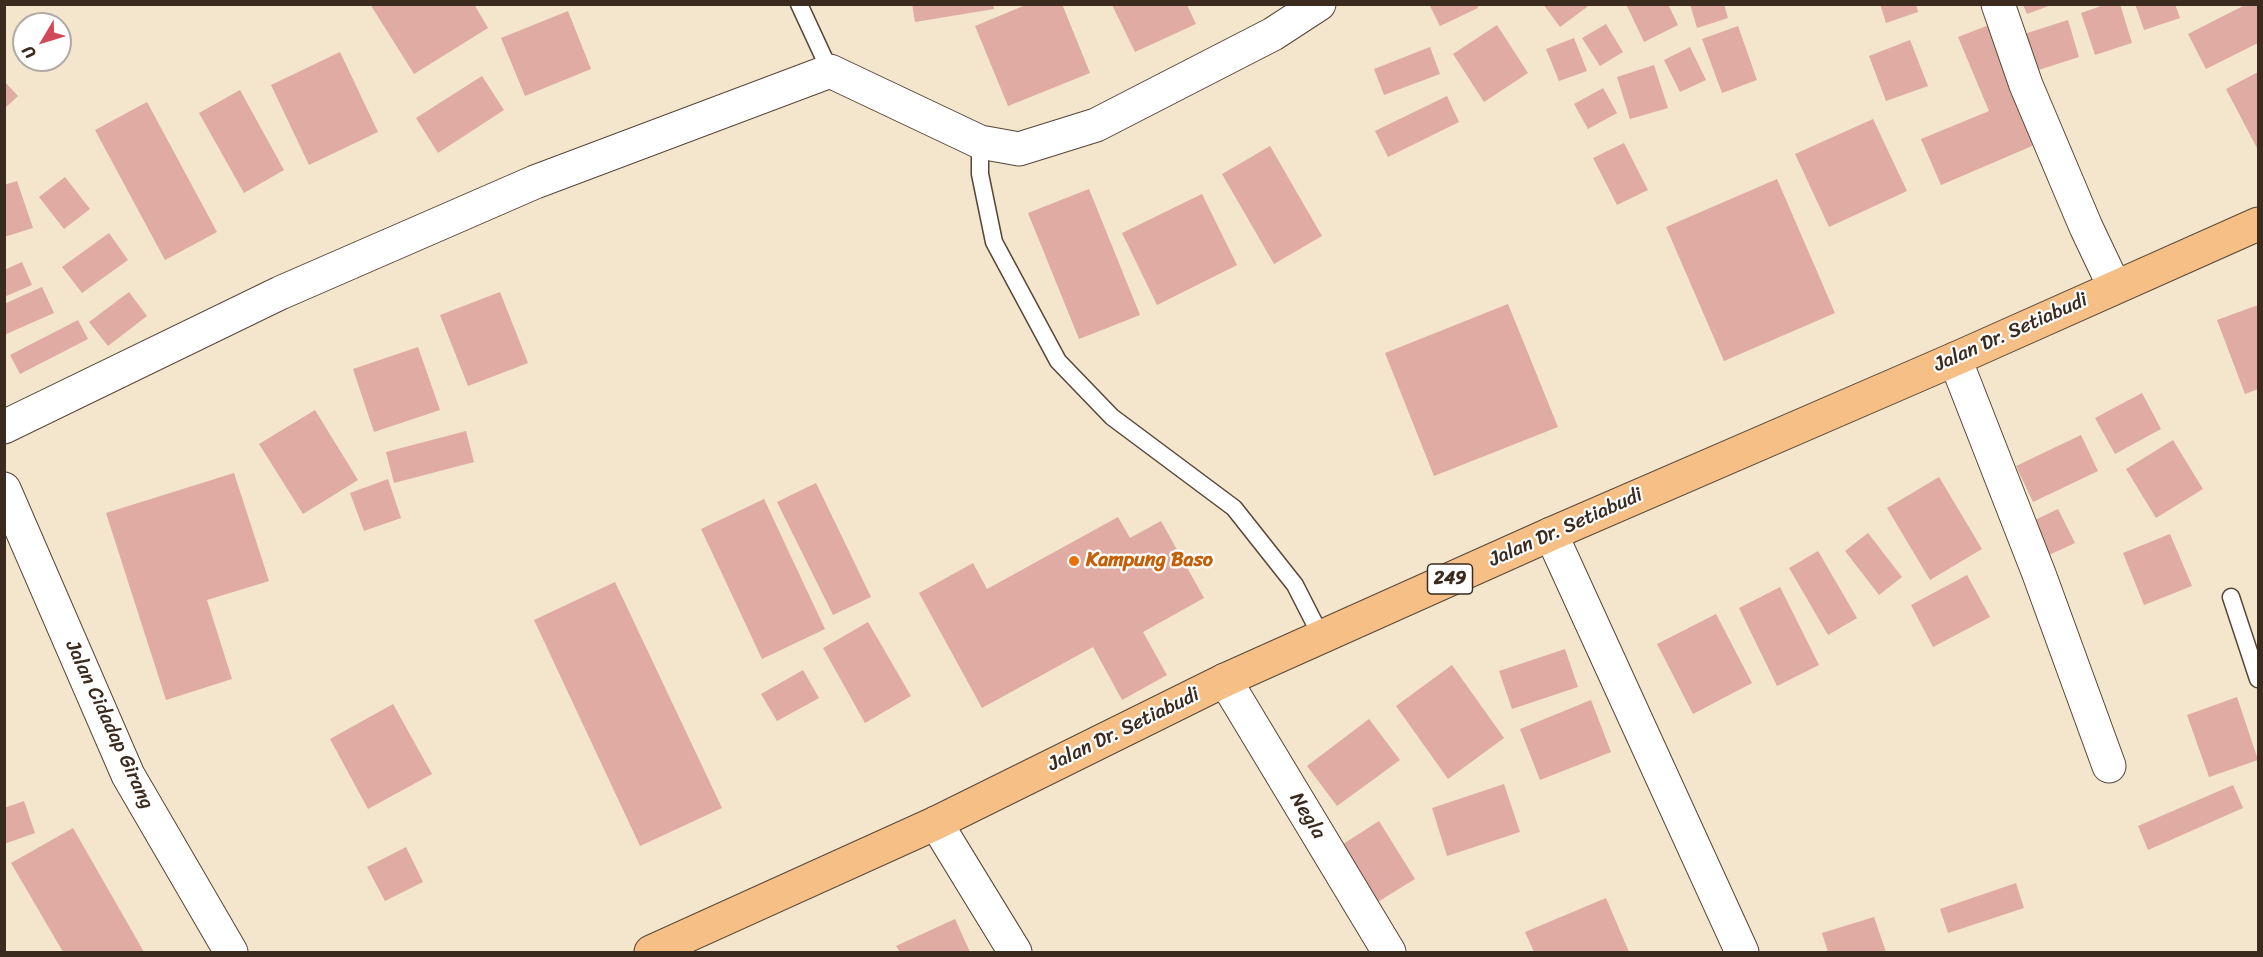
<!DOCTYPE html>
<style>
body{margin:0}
#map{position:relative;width:2263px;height:957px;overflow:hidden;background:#f3e6cc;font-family:Sriracha,sans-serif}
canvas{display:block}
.frame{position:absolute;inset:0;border:6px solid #3b2a1e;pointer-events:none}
.north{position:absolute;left:12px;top:12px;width:60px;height:60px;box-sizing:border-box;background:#fff;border:2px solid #b1aaa5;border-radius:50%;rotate:232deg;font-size:16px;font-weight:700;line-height:24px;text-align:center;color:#3b2a1e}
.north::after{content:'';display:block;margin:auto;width:21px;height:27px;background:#d1495b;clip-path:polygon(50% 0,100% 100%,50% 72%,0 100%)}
</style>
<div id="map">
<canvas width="2263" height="957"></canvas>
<div class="frame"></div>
<div class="north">U</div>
</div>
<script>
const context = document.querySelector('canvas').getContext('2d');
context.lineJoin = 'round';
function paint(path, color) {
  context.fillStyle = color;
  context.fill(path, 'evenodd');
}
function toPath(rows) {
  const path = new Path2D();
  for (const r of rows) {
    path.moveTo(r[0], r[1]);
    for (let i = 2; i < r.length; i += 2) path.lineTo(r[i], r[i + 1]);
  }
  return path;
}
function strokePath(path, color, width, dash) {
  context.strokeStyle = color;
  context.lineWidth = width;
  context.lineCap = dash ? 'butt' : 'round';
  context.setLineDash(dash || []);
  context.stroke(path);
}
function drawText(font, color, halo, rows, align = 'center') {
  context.font = font + ' Sriracha,sans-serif';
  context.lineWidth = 4.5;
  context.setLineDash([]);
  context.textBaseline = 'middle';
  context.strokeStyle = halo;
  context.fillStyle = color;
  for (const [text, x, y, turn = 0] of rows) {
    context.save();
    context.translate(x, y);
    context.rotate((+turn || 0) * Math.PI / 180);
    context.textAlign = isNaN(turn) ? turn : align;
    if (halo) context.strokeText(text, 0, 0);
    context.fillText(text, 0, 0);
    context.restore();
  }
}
paint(toPath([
 [370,4,474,4,488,28,414,74],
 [912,4,993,4,994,9,915,22],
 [1028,4,1062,4,1090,73,1008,106,975,26],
 [1429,4,1477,4,1478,8,1440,26],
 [1543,4,1591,4,1560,27],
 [1626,4,1668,4,1678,25,1644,42],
 [1690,4,1724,4,1728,18,1697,28],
 [1880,4,1916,4,1918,12,1886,23],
 [2107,4,2120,4,2132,43,2095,55,2081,13],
 [2135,4,2175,4,2180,18,2144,30],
 [2247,4,2258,4,2258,43,2206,69,2188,34],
 [1112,5,1187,5,1196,24,1135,52],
 [2023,5,2051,5,2027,14],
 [568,11,591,69,525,96,501,38],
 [2068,20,2079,57,2029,73,2018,36],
 [1606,24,1623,52,1600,66,1582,38],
 [1497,25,1528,73,1484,102,1453,54],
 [1989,25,2039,143,1941,185,1921,139,1989,111,1958,37],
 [1738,26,1757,80,1722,93,1702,39],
 [1574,38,1587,71,1559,81,1546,49],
 [1910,40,1928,86,1886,101,1869,56],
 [1430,47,1440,74,1384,95,1374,69],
 [1690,47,1706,80,1680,92,1664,60],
 [340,52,378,132,309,165,271,85],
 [1654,65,1668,108,1630,119,1617,77],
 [2258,72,2258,147,2257,148,2226,89],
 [482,76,504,110,438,153,416,118],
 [4,81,18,96,4,109],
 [1603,88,1617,113,1588,129,1574,104],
 [240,90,284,170,244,193,199,113],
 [1447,96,1459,122,1388,157,1375,131],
 [147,102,217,232,165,260,95,130],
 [1873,119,1907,191,1829,227,1795,154],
 [1624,143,1648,190,1617,205,1593,158],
 [1270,146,1322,236,1274,264,1222,174],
 [65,177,90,209,64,229,39,197],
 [1777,179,1835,313,1724,361,1666,227],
 [17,181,33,228,4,237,4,185],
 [1089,189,1140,315,1079,339,1028,213],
 [1202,194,1237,265,1157,305,1122,233],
 [109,233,128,260,82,293,62,267],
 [22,262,32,285,4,297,4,270],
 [42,287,54,313,4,335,4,304],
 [129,292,147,316,108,346,89,322],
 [500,292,528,363,468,386,440,315],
 [1508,304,1558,427,1434,476,1385,353],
 [2258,305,2258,389,2245,394,2217,320],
 [78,320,88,339,20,374,10,355],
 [418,347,440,410,374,432,353,369],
 [2142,393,2161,429,2115,454,2095,418],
 [315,410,358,480,303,514,259,444],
 [466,431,474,462,394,483,386,452],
 [2081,435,2098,471,2033,502,2016,466],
 [2173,440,2203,489,2156,518,2126,469],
 [234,473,269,581,207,600,232,679,166,700,106,513],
 [1939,477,1982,549,1930,580,1887,508],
 [388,479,401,518,364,531,350,493],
 [816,483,871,597,833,615,777,502],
 [764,499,825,629,762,659,701,529],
 [2058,509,2075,543,2049,555,2033,521],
 [1118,517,1130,538,1161,521,1204,598,1143,632,1167,675,1122,700,1093,647,982,708,919,593,973,563,987,589],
 [1868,533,1902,577,1879,595,1845,551],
 [2170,534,2192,586,2144,605,2123,553],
 [1818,551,1857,618,1828,635,1789,568],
 [1967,575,1990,617,1933,647,1911,605],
 [615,582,722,808,640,846,534,620],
 [1780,587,1819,665,1777,686,1739,608],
 [1716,614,1752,683,1693,714,1657,644],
 [868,622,911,696,865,723,823,648],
 [1565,649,1578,687,1512,709,1499,671],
 [1452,665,1504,738,1448,779,1396,706],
 [803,670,819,698,777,721,761,694],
 [2237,697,2258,760,2209,777,2187,715],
 [1591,700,1611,752,1540,780,1520,729],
 [393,704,432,774,368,809,330,739],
 [1369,719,1400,760,1337,806,1307,766],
 [1504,784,1520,832,1447,856,1432,808],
 [2233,785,2243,808,2148,850,2138,826],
 [24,801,35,833,4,844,4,808],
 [1379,821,1415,879,1376,903,1340,846],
 [73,828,144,952,63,952,11,863],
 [406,847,423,882,385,901,367,867],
 [2016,883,2024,908,1948,933,1940,909],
 [1606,898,1629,952,1534,952,1525,932],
 [1874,917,1886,952,1828,952,1822,933],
 [955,919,970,952,900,952,896,946]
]), '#dfaba2');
const service = toPath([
 [799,4,830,71],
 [980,142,980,174,994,242,1058,361,1112,417,1234,508,1295,585,1321,636],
 [2231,597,2258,679]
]);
const minor = toPath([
 [1998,4,2026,85,2086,227,2114,286],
 [1955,359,2039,574,2109,766],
 [4,427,280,293,535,182,830,71,980,142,1019,149,1096,125,1273,34,1319,4],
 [4,489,128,775,231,952],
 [1551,534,1742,952],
 [1225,680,1389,952],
 [936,823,1015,952]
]);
const primary = toPath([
 [651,952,936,823,1225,680,1551,534,1955,359,2258,224]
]);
strokePath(service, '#574638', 19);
strokePath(minor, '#574638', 35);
strokePath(primary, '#574638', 35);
strokePath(service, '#fff', 16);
strokePath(minor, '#fff', 33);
strokePath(primary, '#f5bf86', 33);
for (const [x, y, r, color] of [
 [1074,561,6,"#e8710a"]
]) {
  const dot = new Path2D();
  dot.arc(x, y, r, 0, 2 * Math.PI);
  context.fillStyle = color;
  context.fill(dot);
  strokePath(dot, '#fff', 2);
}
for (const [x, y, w] of [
 [1450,579,45]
]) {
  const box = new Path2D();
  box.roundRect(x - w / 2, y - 15, w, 30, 4.5);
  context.fillStyle = '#fff';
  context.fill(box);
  strokePath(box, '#3b2a1e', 1.5);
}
drawText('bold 18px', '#3b2a1e', null, [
 ["249",1450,579]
]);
drawText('20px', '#3b2a1e', '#fff', [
 ["Jalan Dr. Setiabudi",2011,333,-24],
 ["Jalan Dr. Setiabudi",1566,528,-24],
 ["Jalan Cidadap Girang",109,725,65],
 ["Jalan Dr. Setiabudi",1124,730,-26],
 ["Negla",1307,816,59]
]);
drawText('bold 20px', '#c56008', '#fff', [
 ["Kampung Baso",1086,561]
], 'left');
</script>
